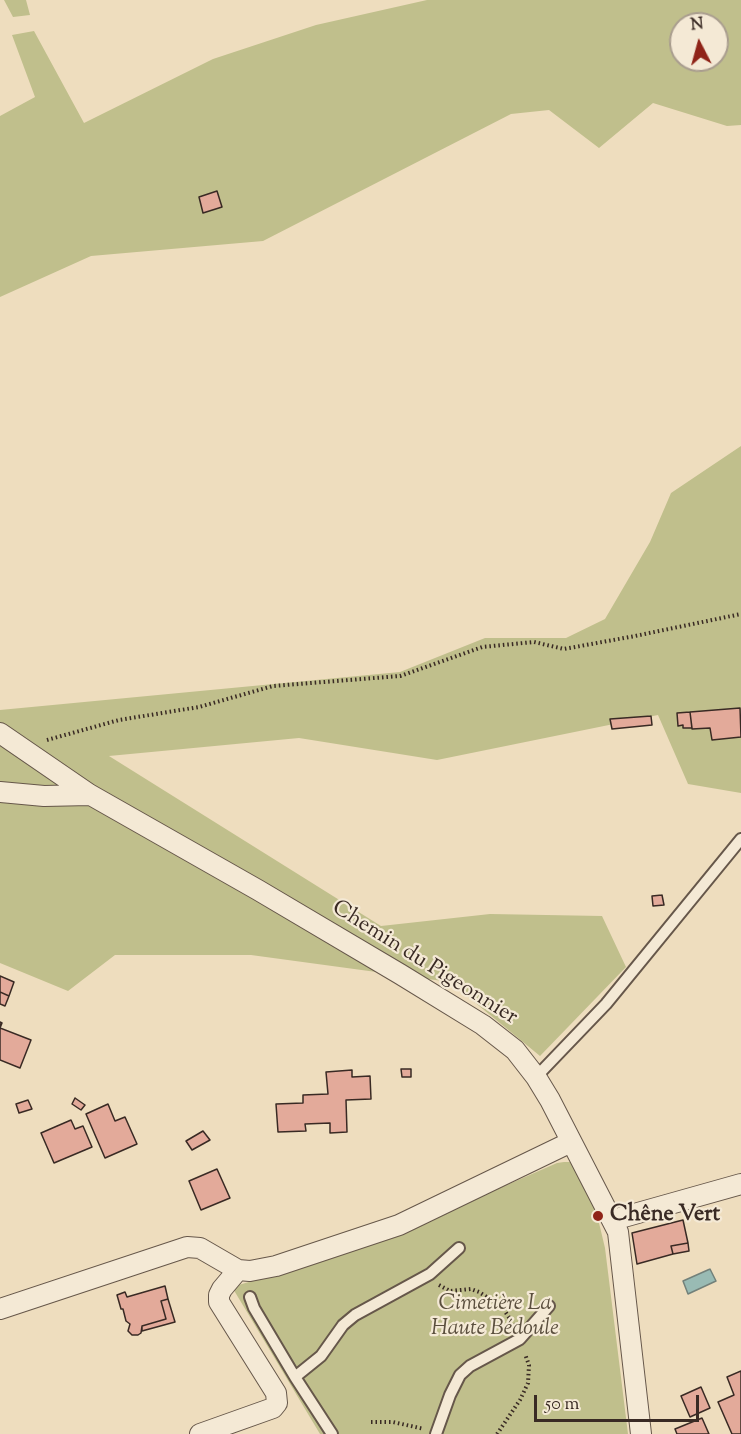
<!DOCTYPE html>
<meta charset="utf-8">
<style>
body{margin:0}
#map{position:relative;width:741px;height:1434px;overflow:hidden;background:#eeddbe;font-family:"Sorts Mill Goudy",serif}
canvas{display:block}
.north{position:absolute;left:669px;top:12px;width:60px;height:60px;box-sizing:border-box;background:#f4e9d5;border:2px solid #a99d8e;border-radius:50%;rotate:354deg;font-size:16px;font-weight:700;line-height:24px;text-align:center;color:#392a24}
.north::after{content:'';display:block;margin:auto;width:21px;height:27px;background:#8f2418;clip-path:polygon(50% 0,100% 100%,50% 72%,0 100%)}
.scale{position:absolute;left:534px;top:1395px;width:165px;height:27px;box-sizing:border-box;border:3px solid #392a24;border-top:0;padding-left:8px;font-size:18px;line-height:21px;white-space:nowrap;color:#392a24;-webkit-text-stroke:4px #f4e9d5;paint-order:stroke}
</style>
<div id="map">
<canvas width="741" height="1434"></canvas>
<div class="north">N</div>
<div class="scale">50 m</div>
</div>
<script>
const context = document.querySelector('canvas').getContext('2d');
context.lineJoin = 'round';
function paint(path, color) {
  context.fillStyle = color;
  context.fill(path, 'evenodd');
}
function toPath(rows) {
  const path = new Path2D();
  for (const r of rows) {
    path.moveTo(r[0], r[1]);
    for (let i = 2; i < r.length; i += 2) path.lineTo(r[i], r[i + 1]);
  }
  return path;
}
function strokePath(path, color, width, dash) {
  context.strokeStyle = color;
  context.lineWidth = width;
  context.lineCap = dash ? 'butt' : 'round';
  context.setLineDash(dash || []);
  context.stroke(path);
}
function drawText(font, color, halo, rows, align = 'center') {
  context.font = font + ' "Sorts Mill Goudy",serif';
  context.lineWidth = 4.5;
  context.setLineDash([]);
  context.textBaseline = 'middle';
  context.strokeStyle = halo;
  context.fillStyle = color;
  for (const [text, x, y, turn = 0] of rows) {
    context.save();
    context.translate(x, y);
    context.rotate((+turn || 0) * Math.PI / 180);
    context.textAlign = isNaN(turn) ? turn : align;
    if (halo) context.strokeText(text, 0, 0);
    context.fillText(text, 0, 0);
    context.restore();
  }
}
paint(toPath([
 [4,0,26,0,30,15,13,17],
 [427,0,741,0,741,125,727,126,653,103,599,148,549,110,511,114,263,241,91,256,0,297,0,116,35,97,12,35,34,31,84,123,213,59,316,25],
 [681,24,717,24,717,60,681,60],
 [741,446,741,793,688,784,658,715,437,760,299,738,109,756,381,926,490,914,602,916,626,967,540,1056,450,982,251,955,115,955,68,991,0,963,0,710,400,672,485,638,566,638,605,619,650,542,671,493],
 [564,1162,571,1162,591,1194,600,1227,605,1248,628,1434,320,1434,232,1287,363,1248,557,1163]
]), '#c0bf8c');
const water = toPath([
 [710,1269,716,1281,688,1294,683,1281,710,1269]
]);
paint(water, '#99bbb4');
strokePath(water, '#73817a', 1.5);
const building = toPath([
 [217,191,222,207,203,213,199,197,217,191],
 [740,708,741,737,712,740,710,728,692,729,690,712,740,708],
 [690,712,692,728,683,728,683,725,678,726,677,713,690,712],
 [651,716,652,725,612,729,610,719,651,716],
 [662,895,664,905,653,906,652,896,662,895],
 [0,976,14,982,9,996,0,992,0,976],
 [0,992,9,996,5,1006,0,1004,0,992],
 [0,1022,2,1023,0,1028,31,1040,20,1068,0,1060,0,1022],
 [401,1069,411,1069,411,1077,402,1077,401,1069],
 [352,1070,352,1077,370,1076,371,1099,346,1100,347,1132,330,1133,330,1123,305,1124,306,1131,278,1132,276,1104,303,1103,303,1095,328,1094,326,1072,352,1070],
 [75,1098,85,1105,81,1110,72,1104,75,1098],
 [28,1100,32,1109,19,1113,16,1104,28,1100],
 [108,1104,115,1121,125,1117,137,1144,105,1158,86,1114,108,1104],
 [71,1120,75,1129,83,1126,92,1147,54,1163,41,1133,71,1120],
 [203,1131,210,1140,192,1150,186,1141,203,1131],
 [217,1169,230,1198,201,1210,189,1181,217,1169],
 [683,1220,688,1243,671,1246,673,1254,637,1264,632,1233,683,1220],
 [688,1243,689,1251,673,1254,671,1246,688,1243],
 [165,1286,168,1299,161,1301,166,1319,142,1326,141,1333,138,1335,132,1335,128,1331,130,1324,126,1321,123,1309,121,1309,117,1295,125,1292,127,1297,165,1286],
 [168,1299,175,1322,142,1331,142,1326,166,1319,161,1301,168,1299],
 [741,1371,741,1434,732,1434,718,1402,734,1395,727,1377,741,1371],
 [701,1387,710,1408,690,1417,681,1396,701,1387],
 [702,1418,709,1434,677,1434,675,1429,702,1418]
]);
paint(building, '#e3aa9a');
strokePath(building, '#392a24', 1.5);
const service = toPath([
 [536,1077,606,1004,741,839],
 [250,1297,254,1308,295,1377,332,1434],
 [295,1377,321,1356,343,1325,355,1315,430,1274,459,1248],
 [436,1434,450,1395,460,1375,470,1366,520,1339,549,1306]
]);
const minor = toPath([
 [0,733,89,794,258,890,400,974,483,1025,515,1050,536,1077,550,1100,618,1232,641,1434],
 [0,792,44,796,90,795],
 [613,1220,741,1184],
 [0,1309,187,1247,200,1248,238,1270,250,1271,276,1266,399,1225,571,1142],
 [200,1434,273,1408,277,1403,276,1393,219,1302,219,1295,222,1289,238,1270]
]);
strokePath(service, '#66574a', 14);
strokePath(minor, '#66574a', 22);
strokePath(toPath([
 [47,740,119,720,199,707,273,686,400,676,482,647,534,642,564,649,635,636,741,614],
 [439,1285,450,1291,471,1289,479,1292,502,1307,514,1325],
 [371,1422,393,1422,424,1429],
 [497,1434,520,1400,528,1383,529,1365,525,1354]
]), '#392a24', 4, [1.5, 3]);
strokePath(service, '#f4e9d5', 10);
strokePath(minor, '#f4e9d5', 20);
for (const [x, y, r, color] of [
 [598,1216,6,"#8f2418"]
]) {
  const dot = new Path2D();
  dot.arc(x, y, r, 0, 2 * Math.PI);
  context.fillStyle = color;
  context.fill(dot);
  strokePath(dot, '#f4e9d5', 2);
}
drawText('22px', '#392a24', '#f4e9d5', [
 ["Chemin du Pigeonnier",424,964,32]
]);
drawText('bold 22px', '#392a24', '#f4e9d5', [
 ["Chêne Vert",610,1216]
], 'left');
drawText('italic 22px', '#5b4f3e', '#f4e9d5', [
 ["Cimetière La",495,1305],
 ["Haute Bédoule",495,1330]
]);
</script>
